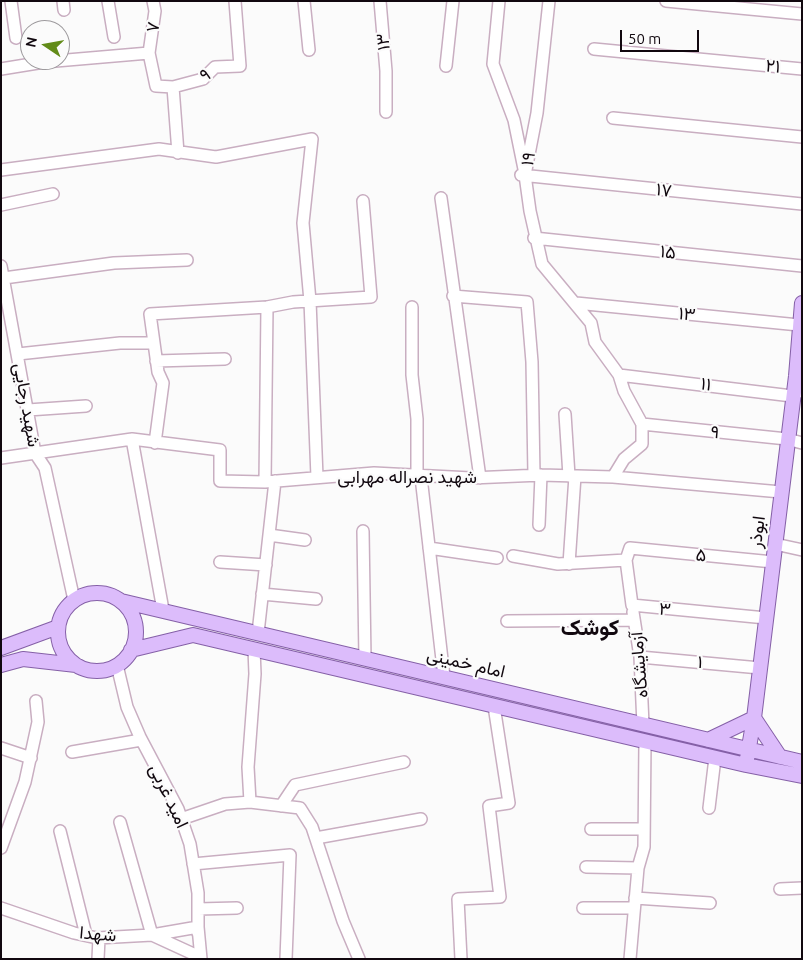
<!DOCTYPE html>
<meta charset="utf-8">
<style>
body{margin:0}
#map{position:relative;width:803px;height:960px;overflow:hidden;background:#fbfbfb;font-family:Ubuntu,sans-serif}
canvas{display:block}
.frame{position:absolute;inset:0;border:2px solid #11080f;pointer-events:none}
.north{position:absolute;left:20px;top:20px;width:50px;height:50px;box-sizing:border-box;background:#fbfbfb;border:1px solid #9d9a9d;border-radius:50%;rotate:282deg;font-size:14px;font-weight:700;line-height:20px;text-align:center;color:#11080f}
.north::after{content:'';display:block;margin:auto;width:18px;height:22px;background:#628b18;clip-path:polygon(50% 0,100% 100%,50% 72%,0 100%)}
.scale{position:absolute;left:620px;top:30px;width:79px;height:22px;box-sizing:border-box;border:2px solid #11080f;border-top:0;padding-left:6px;font-size:15px;line-height:18px;white-space:nowrap;color:#11080f;-webkit-text-stroke:4px #fbfbfb;paint-order:stroke}
</style>
<div id="map">
<canvas width="803" height="960"></canvas>
<div class="frame"></div>
<div class="north">N</div>
<div class="scale">50 m</div>
</div>
<script>
const context = document.querySelector('canvas').getContext('2d');
context.lineJoin = 'round';
function toPath(rows) {
  const path = new Path2D();
  for (const r of rows) {
    if (r.length === 3) {
      path.moveTo(r[0] + r[2], r[1]);
      path.arc(r[0], r[1], r[2], 0, 2 * Math.PI);
      continue;
    }
    path.moveTo(r[0], r[1]);
    for (let i = 2; i < r.length; i += 2) path.lineTo(r[i], r[i + 1]);
  }
  return path;
}
function strokePath(path, color, width, dash) {
  context.strokeStyle = color;
  context.lineWidth = width;
  context.lineCap = dash ? 'butt' : 'round';
  context.setLineDash(dash || []);
  context.stroke(path);
}
function drawText(font, color, halo, rows, align = 'center') {
  context.font = font + ' Ubuntu,Vazirmatn,sans-serif';
  context.lineWidth = 4.5;
  context.setLineDash([]);
  context.textBaseline = 'middle';
  context.strokeStyle = halo;
  context.fillStyle = color;
  for (const [text, x, y, turn = 0] of rows) {
    context.save();
    context.translate(x, y);
    context.rotate((+turn || 0) * Math.PI / 180);
    context.textAlign = isNaN(turn) ? turn : align;
    if (halo) context.strokeText(text, 0, 0);
    context.fillText(text, 0, 0);
    context.restore();
  }
}
const minor = toPath([
 [11,1,16,38],
 [63,1,64,10],
 [108,1,114,37],
 [304,1,309,50],
 [380,1,386,71,386,112],
 [499,1,493,64,514,120,524,169],
 [549,1,537,113,525,175,530,211,542,264,591,323,595,342,619,375,624,391,642,424,642,444,624,459,613,477],
 [666,1,802,14],
 [594,49,802,69],
 [149,53,155,11,153,1],
 [446,66,453,1],
 [1,69,44,62,149,53,156,86,173,87],
 [613,118,802,137],
 [178,153,173,87,203,79,215,67,240,66,235,1],
 [1,170,159,149,216,157,312,139,303,223,310,301,317,477],
 [521,175,802,204],
 [441,198,480,478],
 [1,205,53,194],
 [534,238,802,266],
 [1,266,35,453,45,468,74,600],
 [4,278,114,263,187,260],
 [453,296,527,302,532,362,534,475],
 [576,303,799,325],
 [412,307,412,375,417,419,417,476],
 [18,354,120,343,154,343],
 [156,361,225,359],
 [619,375,792,396,802,390],
 [28,410,86,406],
 [565,414,569,476],
 [642,424,787,439,802,443],
 [132,439,163,610],
 [155,443,163,383,158,372,150,314,267,307,293,302,371,297,363,201],
 [1,458,132,439,220,450,220,481,265,482,374,473,471,478,541,475,613,477,781,492],
 [421,477,444,677],
 [265,482,267,307],
 [539,525,541,475],
 [363,531,365,659],
 [269,535,305,540],
 [775,544,802,550],
 [429,548,497,558],
 [513,556,558,564,626,560,632,605,766,618],
 [626,560,630,548,773,562],
 [220,562,266,565],
 [569,564,575,476],
 [262,594,316,599],
 [633,612,640,657,643,725],
 [507,621,634,620],
 [258,633,275,481],
 [640,657,760,668],
 [117,665,127,707,140,737,178,809,190,844,198,893,198,933],
 [1,748,31,758],
 [72,752,141,740],
 [250,802,300,808,312,827,343,921,359,959],
 [281,806,295,785,404,762],
 [709,808,715,758],
 [181,819,225,804,250,802,248,767,255,674,254,649],
 [120,822,152,935],
 [591,829,643,829],
 [60,831,86,935],
 [316,838,421,819],
 [1,848,25,782,38,722,36,701],
 [193,864,290,855,286,959],
 [586,867,638,868],
 [780,889,802,888],
 [635,898,710,903],
 [1,908,74,933,97,938,152,935,198,927,201,959],
 [583,908,634,908],
 [198,909,237,908],
 [152,935,200,957],
 [98,959,99,938],
 [461,959,458,899,500,897,489,806,509,803,494,706],
 [630,959,638,868,644,847,645,742]
]);
const major = toPath([
 [97,632,39],
 [121,601,802,762],
 [1,648,58,627],
 [131,650,193,635,746,765,802,776],
 [1,665,23,659,76,665],
 [708,740,754,718,780,757],
 [747,759,754,718,796,376,802,303]
]);
strokePath(minor, '#c9aec1', 14);
strokePath(major, '#8560a7', 16);
strokePath(minor, '#fff', 11);
strokePath(major, '#dcbcfb', 14);
drawText('18px', '#11080f', '#fbfbfb', [
 ["۷",153,27,-81],
 ["۱۳",383,42,-95],
 ["۲۱",773,66,6],
 ["۹",205,75,-34],
 ["۱۹",528,159,-80],
 ["۱۷",664,190,6],
 ["۱۵",668,252,6],
 ["۱۳",687,314,6],
 ["۱۱",706,384,8],
 ["شهید رجایی",27,405,80],
 ["۹",715,432,6],
 ["شهید نصراله مهرابی",407,477],
 ["ابوذر",757,532,-83],
 ["۵",701,555,5],
 ["۳",665,609,5],
 ["۱",700,662,5],
 ["امام خمینی",466,663,13],
 ["آزمایشگاه",639,665,-95],
 ["امید غربی",169,796,65],
 ["شهدا",98,934,5]
]);
drawText('bold 22px', '#11080f', '#fbfbfb', [
 ["کوشک",590,628]
]);
</script>
